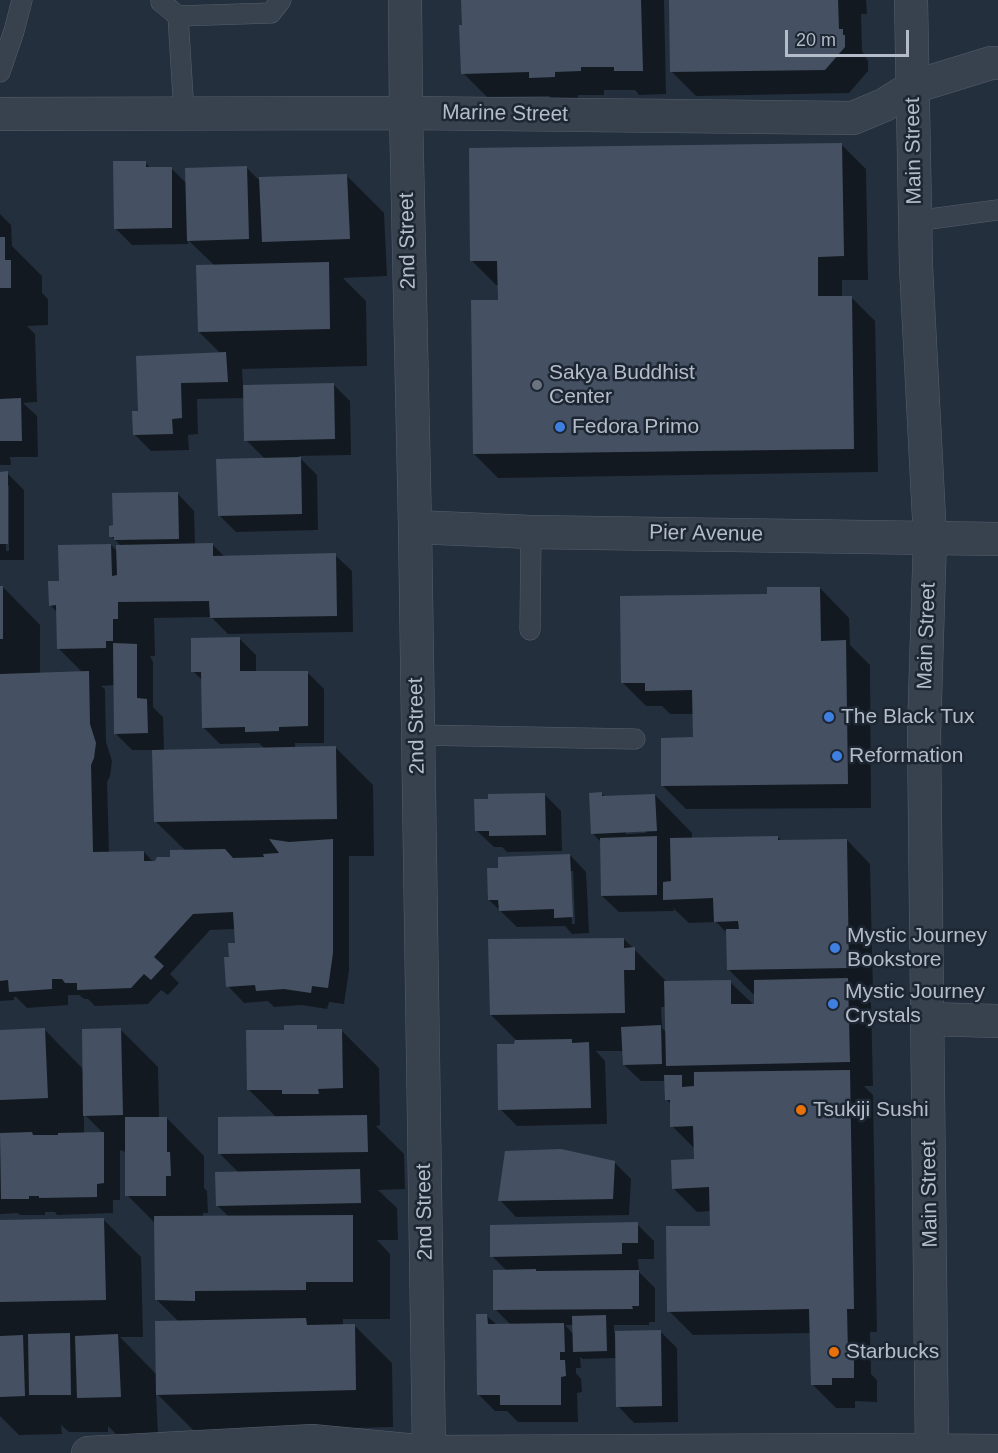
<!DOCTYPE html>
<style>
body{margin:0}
#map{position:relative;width:998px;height:1453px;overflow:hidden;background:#242f3e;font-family:Helvetica,sans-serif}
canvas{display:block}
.scale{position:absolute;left:785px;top:30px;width:124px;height:27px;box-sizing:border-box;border:3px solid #b4bcc9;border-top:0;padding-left:8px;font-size:18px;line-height:21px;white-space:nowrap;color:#b4bcc9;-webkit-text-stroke:4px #1d2633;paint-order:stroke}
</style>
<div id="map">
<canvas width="998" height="1453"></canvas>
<div class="scale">20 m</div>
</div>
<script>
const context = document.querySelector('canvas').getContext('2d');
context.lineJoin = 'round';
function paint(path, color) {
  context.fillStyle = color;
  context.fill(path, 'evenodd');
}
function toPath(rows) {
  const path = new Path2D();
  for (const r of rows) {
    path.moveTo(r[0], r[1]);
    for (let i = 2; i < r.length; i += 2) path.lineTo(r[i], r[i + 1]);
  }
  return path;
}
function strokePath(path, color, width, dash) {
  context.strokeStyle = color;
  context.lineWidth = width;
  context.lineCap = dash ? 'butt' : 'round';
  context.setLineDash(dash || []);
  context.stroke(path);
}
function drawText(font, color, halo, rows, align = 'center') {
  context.font = font + ' Helvetica,sans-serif';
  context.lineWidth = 5;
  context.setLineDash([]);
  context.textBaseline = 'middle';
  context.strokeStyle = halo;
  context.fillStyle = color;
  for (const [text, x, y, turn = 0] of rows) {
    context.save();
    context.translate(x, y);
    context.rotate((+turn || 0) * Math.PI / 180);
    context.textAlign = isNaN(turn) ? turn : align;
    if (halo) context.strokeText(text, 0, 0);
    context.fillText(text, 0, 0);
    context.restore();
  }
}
paint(toPath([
 [462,0,664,0,666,94,639,95,635,90,604,90,604,95,578,95,578,100,554,101,549,96,487,97,463,73],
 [670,0,866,0,867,14,861,14,862,51,868,61,868,71,849,93,696,96,672,72],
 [842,145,866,169,868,280,842,280,842,297,851,297,875,321,878,472,498,478,474,454,499,301,499,285,496,285,472,261],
 [145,162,151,169,171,168,187,184,247,168,261,182,346,175,384,213,387,276,343,278,366,301,367,366,242,369,243,386,333,384,350,401,351,455,298,456,317,475,318,530,236,532,219,515,265,459,246,440,245,398,197,399,198,434,188,435,189,450,151,451,134,434,140,413,221,354,199,332,215,266,188,240,188,244,132,245,115,228],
 [0,214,11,225,12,246,42,276,42,293,48,299,48,325,27,326,35,334,37,402,23,403,37,416,38,457,10,457,11,465,0,465],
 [0,473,7,473,24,490,24,560,0,560],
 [6,483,9,486,9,551,6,551],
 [178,494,194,511,195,545,213,545,225,557,335,555,352,571,353,632,228,634,211,617,154,618,155,656,150,656,153,662,153,707,163,717,164,751,265,749,259,743,220,744,203,727,203,681,193,671,239,638,256,655,256,673,307,672,324,689,324,743,295,743,295,749,336,748,373,785,374,856,349,856,349,970,344,1004,329,1002,327,1009,302,1005,274,1007,268,1001,244,1003,228,986,231,959,237,944,235,929,210,930,170,974,179,983,168,995,161,990,148,1004,95,1006,88,999,84,999,79,995,68,995,68,1005,27,1008,16,997,14,997,14,1000,0,1001,0,587,3,587,40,625,40,674,83,673,58,648,57,612,50,605,61,582,111,545,118,552,121,546,111,536],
 [115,685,115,733,132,750,154,750,155,821,186,851,172,858,154,863,144,852,109,853,107,782,110,776,112,761,106,742,105,689,101,686],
 [820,588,849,618,850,645,870,665,871,808,686,809,662,785,695,739,694,714,670,714,662,706,646,706,622,682,768,595],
 [544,794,561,811,562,851,507,852,502,847,494,847,477,831],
 [602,794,605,797,655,795,692,833,692,839,778,837,782,842,847,840,870,864,873,992,860,992,871,1003,873,1086,864,1086,873,1095,877,1332,870,1332,871,1374,877,1380,877,1402,855,1401,855,1408,836,1408,812,1384,811,1333,693,1335,669,1311,712,1227,711,1211,697,1212,673,1188,695,1160,695,1149,672,1126,672,1105,666,1099,666,1081,641,1081,624,1065,624,1051,596,1051,605,1061,607,1124,517,1126,500,1109,516,1040,491,1015,624,939,668,983,730,982,754,1005,756,1005,756,993,753,994,729,970,728,934,716,922,689,923,673,908,674,911,619,912,602,896,601,842,592,833],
 [646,830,646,833,626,834,626,831],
 [661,1007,666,1007,667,1033,662,1028],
 [570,855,586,872,589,933,572,934,565,926,517,927,489,900],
 [570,871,573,871,575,924,572,924],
 [316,1027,320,1030,341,1030,379,1068,380,1125,376,1126,404,1154,405,1189,378,1190,397,1208,398,1240,377,1240,390,1254,390,1319,343,1319,343,1326,354,1325,392,1363,393,1427,195,1432,156,1393,158,1434,117,1435,108,1426,108,1432,69,1432,61,1425,62,1434,19,1435,0,1416,0,1222,103,1219,141,1257,143,1337,120,1337,157,1375,179,1322,157,1300,156,1224,127,1195,126,1152,120,1150,120,1200,113,1200,113,1213,57,1215,55,1212,45,1212,45,1215,20,1215,18,1213,0,1214,0,1031,45,1030,84,1070,121,1030,158,1067,159,1118,167,1118,204,1156,204,1188,207,1191,208,1213,203,1213,203,1217,229,1217,217,1205,239,1173,220,1154,277,1118,249,1090,285,1031],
 [84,1114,104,1134,84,1134],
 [614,1162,631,1179,629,1215,516,1217,500,1200],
 [637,1224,654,1241,654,1259,638,1259,639,1272,655,1288,655,1322,649,1322,649,1325,614,1325,614,1332,661,1332,677,1348,678,1422,634,1423,618,1406,617,1358,583,1359,580,1357,581,1368,576,1368,576,1373,581,1379,582,1392,577,1393,578,1422,518,1422,507,1411,495,1411,478,1394,487,1316,497,1325,511,1325,495,1309,507,1271,492,1256],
 [565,1325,574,1325,574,1335]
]), '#0007');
paint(toPath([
 [461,0,641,0,643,71,614,71,614,67,581,67,581,71,555,72,555,77,529,78,529,72,461,74,459,25,462,25],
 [669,0,838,0,839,29,843,29,843,35,845,35,845,47,825,70,670,72],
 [842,143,844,256,818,257,818,296,852,296,854,449,473,454,471,300,498,300,497,261,470,261,469,148],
 [113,161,146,161,146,167,172,167,172,228,114,229],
 [247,166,249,239,187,241,185,168],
 [347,174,350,239,262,242,259,177],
 [0,237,5,237,5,260,11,260,11,288,0,288],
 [329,262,330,329,198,332,196,265],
 [226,352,228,382,181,383,182,418,172,419,173,434,133,435,132,411,138,411,136,356],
 [334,383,335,439,244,441,243,385],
 [21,398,22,441,0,441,0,399],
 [301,457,302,514,218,516,216,459],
 [8,471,8,544,0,544,0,472],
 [178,492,179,539,114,540,114,537,109,537,109,526,113,525,112,493],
 [213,543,213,556,336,553,337,616,210,618,209,601,118,602,118,619,113,619,113,641,106,641,106,648,57,649,56,605,49,606,48,581,59,581,58,545,111,544,112,576,117,575,116,545],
 [0,586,3,586,3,639,0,639],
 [767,587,820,587,821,641,846,640,848,784,661,786,661,738,693,737,692,690,645,691,645,683,621,683,620,596,767,594],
 [240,637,240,671,308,671,308,726,279,727,279,731,245,732,245,727,202,728,201,672,191,672,191,638],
 [113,643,137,644,137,698,147,699,148,733,114,734],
 [89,671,90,724,96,743,94,758,91,765,93,852,144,851,144,861,155,861,157,857,170,857,170,850,225,849,233,858,264,857,263,854,279,853,269,839,289,842,333,839,333,953,328,988,312,986,311,993,284,989,256,991,255,985,226,987,224,957,229,957,228,943,235,943,233,912,193,914,154,957,164,966,151,980,144,974,131,988,77,990,77,983,65,983,62,979,52,979,52,989,9,992,8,980,0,981,0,674],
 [336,746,337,819,154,822,152,750],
 [602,792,602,796,655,794,657,831,591,834,589,793],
 [545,793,546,835,489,836,489,831,475,831,474,799,488,799,488,794],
 [657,836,657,895,601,896,600,838],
 [778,836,778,840,847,839,849,968,727,970,726,929,739,929,738,921,714,922,713,898,663,900,663,882,671,881,670,838],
 [570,854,573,917,554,918,554,909,499,911,498,900,488,900,487,868,498,868,498,857],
 [624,938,624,948,635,947,635,970,624,970,625,1013,490,1015,488,939],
 [848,978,850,1062,666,1066,664,981,731,980,731,1004,754,1004,754,980],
 [284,1025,317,1025,317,1029,342,1029,343,1088,318,1089,319,1094,282,1094,282,1090,247,1090,246,1030,284,1030],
 [661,1025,662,1064,623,1065,621,1027],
 [45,1028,48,1098,0,1100,0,1030],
 [121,1028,123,1115,83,1116,82,1029],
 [572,1039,572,1043,589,1042,591,1108,498,1110,497,1044,514,1044,515,1040],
 [850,1070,854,1309,847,1309,848,1355,854,1355,854,1378,832,1378,832,1385,811,1385,809,1309,667,1312,666,1226,710,1226,709,1187,672,1189,671,1160,694,1159,693,1126,670,1127,670,1100,665,1100,664,1075,682,1075,682,1087,694,1086,694,1072],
 [367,1115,368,1152,218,1154,218,1117],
 [125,1117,167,1117,167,1152,170,1152,171,1176,166,1176,166,1196,125,1196],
 [32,1132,33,1135,58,1135,58,1133,104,1132,104,1183,97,1184,97,1197,39,1198,39,1196,29,1196,29,1199,1,1199,0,1133],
 [561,1149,615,1161,613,1199,498,1201,505,1151],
 [360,1169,361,1203,216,1206,215,1172],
 [353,1215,353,1282,306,1282,306,1290,195,1291,195,1301,155,1300,154,1216],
 [104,1218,106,1300,0,1302,0,1220],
 [638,1222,638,1243,622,1243,622,1254,490,1257,490,1225],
 [536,1269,536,1271,639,1270,639,1306,632,1306,633,1309,493,1310,493,1270],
 [476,1314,487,1314,488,1324,564,1323,565,1352,560,1352,560,1360,565,1360,566,1376,561,1377,561,1405,500,1405,500,1395,477,1395],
 [606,1315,607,1351,573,1352,572,1316],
 [306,1318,307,1325,355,1324,356,1390,156,1395,155,1321],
 [661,1330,662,1406,616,1407,615,1331],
 [70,1333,71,1395,29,1395,28,1334],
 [118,1334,121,1397,77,1398,75,1336],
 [23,1335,25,1396,0,1397,0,1336]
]), '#455162');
const service = toPath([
 [161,0,161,2,178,16,271,13,281,0],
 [178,16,184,113],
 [0,72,14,31,22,0],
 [915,221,998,210],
 [530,630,531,532],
 [417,735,635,739]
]);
const minor = toPath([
 [405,0,406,113,415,527,429,1453],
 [0,114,406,113,853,118,884,105,913,87,991,63,998,63],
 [415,527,531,532,998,539],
 [926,1019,998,1021],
 [88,1453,312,1441,428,1452,870,1450,998,1451]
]);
const tertiary = toPath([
 [911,0,916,266,930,538,924,732,932,1453]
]);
strokePath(service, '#565f6c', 21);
strokePath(minor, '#565f6c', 34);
strokePath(tertiary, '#565f6c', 34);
strokePath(service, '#38414e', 20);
strokePath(minor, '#38414e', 33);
strokePath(tertiary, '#38414e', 33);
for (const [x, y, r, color] of [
 [537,385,6,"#6b7280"],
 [560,427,6,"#3f7fe0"],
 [829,717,6,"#3f7fe0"],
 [837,756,6,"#3f7fe0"],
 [835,948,6,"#3f7fe0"],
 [833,1004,6,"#3f7fe0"],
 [801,1110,6,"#e8710a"],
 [834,1352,6,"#e8710a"]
]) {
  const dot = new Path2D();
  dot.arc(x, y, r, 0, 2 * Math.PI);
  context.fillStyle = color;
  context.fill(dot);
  strokePath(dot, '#1d2633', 2);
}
drawText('21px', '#b4bcc9', '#1d2633', [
 ["Marine Street",505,114,1],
 ["Main Street",914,151,-91],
 ["2nd Street",408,241,-91],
 ["Pier Avenue",706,534,1],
 ["Main Street",927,636,-88],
 ["2nd Street",417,726,-91],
 ["Main Street",930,1194,-91],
 ["2nd Street",425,1212,-91]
]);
drawText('21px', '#b4bcc9', '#1d2633', [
 ["Sakya Buddhist",549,373],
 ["Center",549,397],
 ["Fedora Primo",572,427],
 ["The Black Tux",841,717],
 ["Reformation",849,756],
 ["Mystic Journey",847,936],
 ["Bookstore",847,960],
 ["Mystic Journey",845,992],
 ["Crystals",845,1016],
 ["Tsukiji Sushi",813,1110],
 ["Starbucks",846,1352]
], 'left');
</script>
